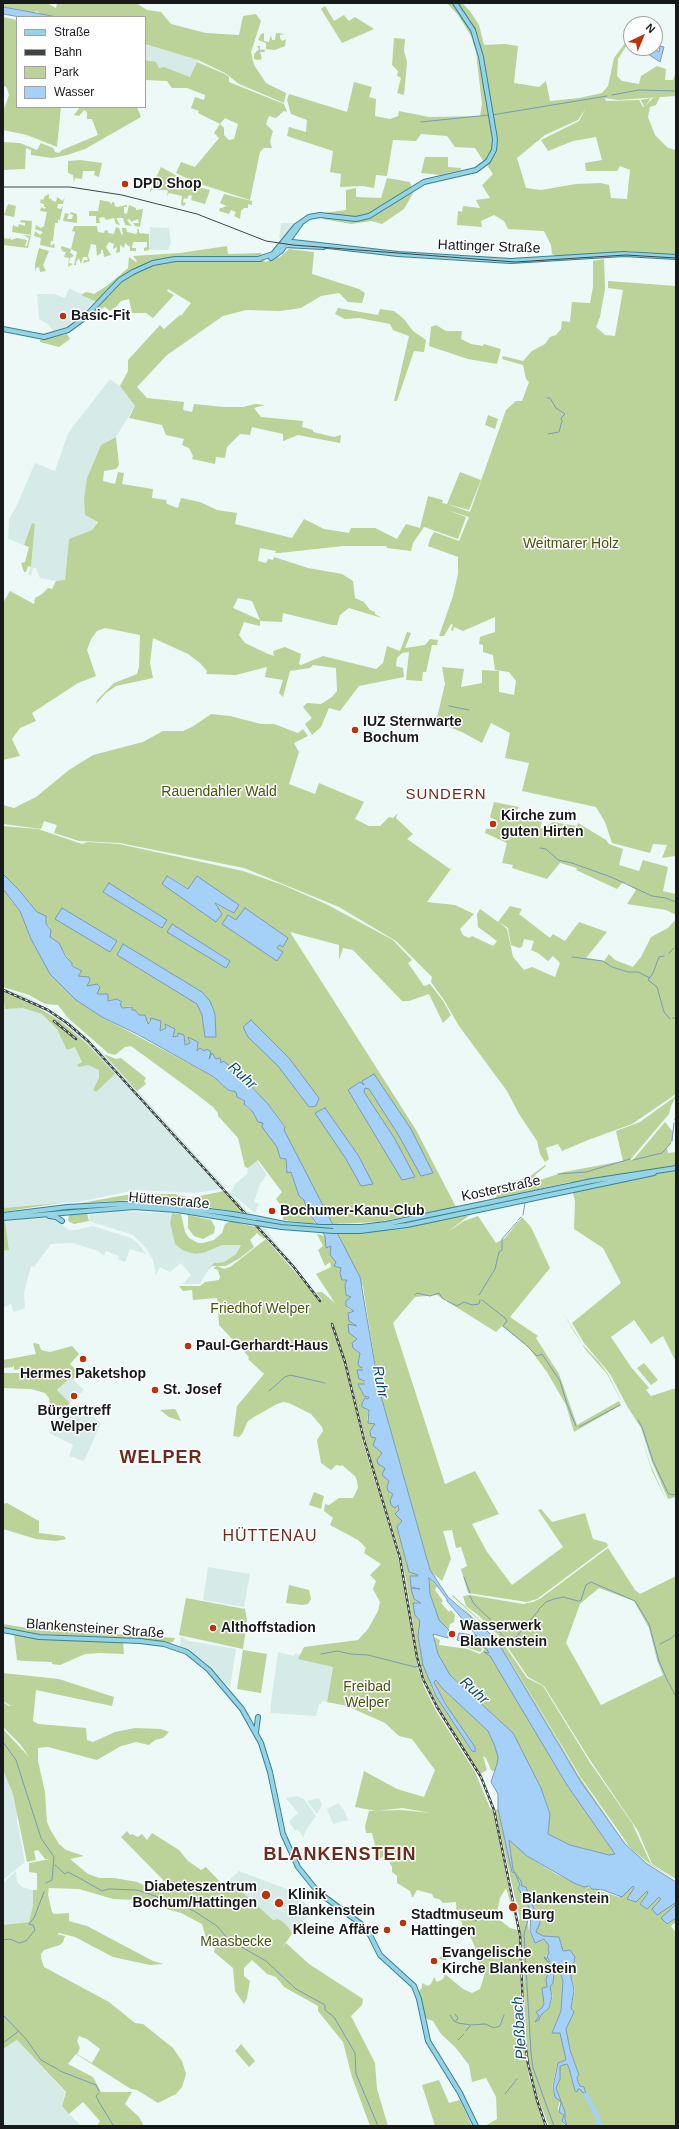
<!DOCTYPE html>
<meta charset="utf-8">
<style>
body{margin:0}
#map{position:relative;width:679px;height:2129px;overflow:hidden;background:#ecf9f7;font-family:Helvetica,sans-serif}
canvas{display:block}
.frame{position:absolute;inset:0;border:4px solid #161a1a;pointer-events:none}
.legend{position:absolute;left:16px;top:16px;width:130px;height:92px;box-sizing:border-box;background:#fff;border:1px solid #a2a3a3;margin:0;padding:5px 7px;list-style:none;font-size:12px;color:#161a1a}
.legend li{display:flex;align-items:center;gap:8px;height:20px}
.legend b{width:20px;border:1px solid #a2a3a3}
.north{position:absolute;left:623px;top:16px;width:40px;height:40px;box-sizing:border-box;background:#fff;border:1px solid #a2a3a3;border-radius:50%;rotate:44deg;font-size:11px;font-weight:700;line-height:16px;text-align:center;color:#161a1a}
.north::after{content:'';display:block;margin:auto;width:14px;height:18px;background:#bc320b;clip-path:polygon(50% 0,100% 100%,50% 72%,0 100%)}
</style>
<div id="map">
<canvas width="679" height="2129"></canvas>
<div class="frame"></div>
<ul class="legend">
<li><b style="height:5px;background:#94d4e4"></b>Straße</li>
<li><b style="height:5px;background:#3f4544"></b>Bahn</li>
<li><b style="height:11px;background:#bbd298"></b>Park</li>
<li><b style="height:11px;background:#a5d1f9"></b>Wasser</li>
</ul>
<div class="north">N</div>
</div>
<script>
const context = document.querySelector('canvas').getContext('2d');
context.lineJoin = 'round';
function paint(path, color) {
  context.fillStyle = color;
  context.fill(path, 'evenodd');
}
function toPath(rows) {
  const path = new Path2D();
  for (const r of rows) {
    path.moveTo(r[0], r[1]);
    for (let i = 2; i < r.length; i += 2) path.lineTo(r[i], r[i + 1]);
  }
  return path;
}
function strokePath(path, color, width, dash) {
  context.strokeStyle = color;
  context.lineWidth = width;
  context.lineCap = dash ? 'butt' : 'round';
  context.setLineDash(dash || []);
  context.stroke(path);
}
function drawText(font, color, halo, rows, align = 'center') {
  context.font = font + ' Helvetica,sans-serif';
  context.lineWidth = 3;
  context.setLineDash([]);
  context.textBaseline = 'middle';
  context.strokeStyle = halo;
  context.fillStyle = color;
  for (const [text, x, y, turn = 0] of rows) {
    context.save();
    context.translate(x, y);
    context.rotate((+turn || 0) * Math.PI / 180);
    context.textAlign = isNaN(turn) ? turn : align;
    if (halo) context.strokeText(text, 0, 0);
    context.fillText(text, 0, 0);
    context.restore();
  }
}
paint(toPath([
 [145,44,198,60,190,77,164,67,159,68,150,60,145,60],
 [281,223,295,223,284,238,281,239,279,239],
 [150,227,169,228,171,243,168,250,149,250],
 [69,288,97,302,73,325,54,332,49,325,39,319,37,294,54,294,65,298],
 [110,379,120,386,135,406,116,437,101,445,87,478,84,498,88,517,98,521,92,530,69,539,65,580,56,581,40,578,36,568,33,568,31,575,28,575,31,567,35,524,32,523,24,545,8,539,9,519,17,505,35,463,55,471,68,433],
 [3,988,30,998,72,1024,108,1058,226,1188,196,1193,136,1190,78,1202,3,1208],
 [257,1160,267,1175,260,1184,254,1202,259,1204,255,1213,233,1195,245,1209,258,1218,283,1253,289,1257,288,1258,322,1300,319,1302,302,1278,241,1210,221,1192,228,1191,231,1193,235,1184,247,1174,248,1168],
 [117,1211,172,1213,170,1223,175,1244,182,1250,206,1252,222,1245,241,1245,236,1254,224,1262,217,1262,208,1270,200,1284,183,1284,191,1275,181,1263,170,1272,160,1267,156,1275,153,1260,146,1248,133,1235,89,1221,90,1215],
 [52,1217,69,1230,76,1230,93,1226,131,1238,138,1243,146,1254,130,1249,125,1262,118,1259,119,1256,106,1251,104,1256,98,1251,73,1243,51,1244,34,1267,31,1266,24,1293,25,1308,14,1312,11,1304,7,1305,7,1307,3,1306,3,1251,9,1250,5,1221],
 [71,1377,84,1390,70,1403,57,1390],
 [71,1406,79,1407,101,1423,84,1461,69,1456,73,1445,49,1433,54,1423],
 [208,1567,250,1574,244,1607,203,1600],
 [181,1636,189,1641,236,1649,230,1688,205,1662,180,1646],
 [278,1652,294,1656,295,1653,297,1654,333,1666,327,1702,322,1701,321,1704,319,1704,316,1716,271,1713,270,1710],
 [3,1770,18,1804,17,1821,25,1862,3,1880],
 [297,1796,304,1799,316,1816,306,1830,303,1838,300,1832,297,1829,295,1831,290,1823,289,1821,298,1813,286,1798],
 [319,1798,322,1805,317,1814,307,1801],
 [338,1803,344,1810,348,1820,333,1824,327,1809],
 [16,1871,17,1882,22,1887,33,1890,33,1905,29,1922,3,1925,3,1883],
 [239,1871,287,1889,314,1910,292,1934,289,1928,282,1921,278,1919,273,1920,229,1880],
 [17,2040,65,2092,62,2106,81,2126,3,2126,3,2049]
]), '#d6ebe8');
paint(toPath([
 [3,3,47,3,56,8,57,3,136,3,147,10,161,12,171,24,206,33,239,35,243,16,256,14,261,21,251,52,254,65,266,83,286,93,284,103,239,84,225,73,198,60,145,44,145,17,57,17,41,14,36,11,35,12,37,13,3,7],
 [447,3,452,3,463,17,474,38,489,113,493,112,479,39,470,20,458,3,462,3,470,11,479,25,484,45,505,44,518,46,514,83,539,87,546,81,550,101,579,98,602,93,608,86,614,58,631,35,631,43,627,45,618,59,617,76,622,81,639,84,641,76,657,66,666,69,665,80,673,80,676,72,676,96,618,100,605,98,606,101,639,100,643,107,644,107,641,100,651,98,645,106,653,98,660,97,656,105,650,107,648,117,655,135,668,148,676,150,676,256,628,251,559,257,552,254,551,245,544,231,508,229,504,221,494,215,481,221,482,227,457,225,458,211,462,212,463,206,480,208,476,200,490,198,482,185,493,174,487,165,497,149,497,133,493,134,492,149,484,162,475,148,455,147,447,136,421,134,416,141,393,140,387,176,376,175,374,188,363,186,340,187,341,174,330,172,333,151,287,136,289,127,306,132,307,120,291,114,287,100,289,94,347,112,354,82,372,87,369,97,376,99,375,116,390,119,398,116,399,111,429,117,480,116,482,104,476,52,471,36,458,15],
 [586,108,579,121,541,140,548,151,573,141,596,137,602,160,585,163,586,171,617,171,620,166,630,170,627,199,611,198,609,185,601,183,576,184,541,190,526,188,517,158,545,135,578,120],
 [325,6,334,21,344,15,349,21,355,17,374,29,342,43,321,9],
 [3,17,17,20,17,107,61,107,57,147,27,135,3,130,3,111,9,95,7,88,3,85],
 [264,33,264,41,269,42,271,35,272,40,275,40,276,33,285,34,280,35,280,38,282,41,286,39,285,46,275,50,264,49,265,52,260,52,262,59,258,60,254,59,254,54,259,49,257,46,260,46,260,50,266,49,266,43,258,40,261,34],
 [394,38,405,39,404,51,407,62,404,95,397,93,401,78,397,76,398,71,392,65],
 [145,60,156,62,159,68,164,67,190,77,197,62,225,74,229,77,229,82,284,104,287,112,284,111,276,118,269,116,266,124,273,131,270,141,272,148,264,148,260,152,250,200,197,183,176,173,181,162,195,167,219,138,214,133,220,124,198,113,199,111,191,108,195,97,204,100,205,95,187,88,172,88,167,81,145,80],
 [225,118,238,124,234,139,229,140,224,135,224,128,220,124],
 [80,107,137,107,141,117,85,149,67,155,52,158,31,155,31,150,26,148,25,169,3,170,3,142,20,143,37,150,41,143,53,148,55,152,59,153,62,150,98,135,92,119,87,119,87,112,84,110,79,116,74,115],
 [425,157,448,157,448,167,461,168,461,170,440,175,421,173],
 [80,160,102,163,99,177,94,175,95,171,83,171,82,179,75,178,74,183,73,175,68,173,68,161],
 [161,167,195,186,210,190,205,204,191,200,192,196,189,195,187,199,184,198,183,202,186,203,184,206,181,205,182,196,169,193,167,196,168,191,166,190,152,190,149,193],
 [387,178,410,182,413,193,404,209,382,224,372,221,351,224,323,219,324,213,346,210,346,190,356,188,356,197,381,198],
 [49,194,49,199,52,198,51,200,56,202,57,197,63,201,65,196,63,204,58,204,57,208,61,209,63,205,60,220,55,219,58,220,58,223,55,223,53,241,51,241,50,245,55,244,54,248,40,245,41,238,34,236,35,231,40,235,43,232,35,229,36,225,41,228,44,226,47,212,40,211,41,207,45,209,46,207,44,207,44,204,40,203,41,199,43,200,45,196],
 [224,194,252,201,252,205,248,204,248,208,244,208,241,211,240,219,234,216,236,212,231,210,229,214,219,211,220,208,222,208,226,206,220,203],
 [100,200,110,202,111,205,112,202,114,202,115,206,117,207,127,205,127,207,124,207,124,213,127,214,129,205,136,208,136,210,143,209,140,227,135,226,133,223,139,223,138,219,131,222,130,219,127,220,132,226,125,225,123,218,116,218,120,225,116,224,114,218,106,220,104,217,99,218,100,223,96,223,96,216,89,216,89,211,98,211],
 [8,204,16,206,14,217,4,215],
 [71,212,77,214,77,223,63,221,65,213,69,214,67,219,72,219,73,215,70,214],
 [21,220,32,221,31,235,12,232,13,224,14,226,18,227,19,224,25,226,25,223,20,222],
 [74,226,97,226,98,232,104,233,105,230,108,231,108,233,114,234,116,227,119,228,121,234,123,235,122,228,126,228,127,232,136,234,138,231,136,230,139,229,139,233,149,234,149,250,144,251,144,248,147,247,147,242,133,242,132,248,136,248,136,251,130,251,130,247,125,243,124,248,120,245,120,252,116,253,117,247,113,249,114,244,109,242,106,247,111,255,104,257,103,250,101,250,101,253,97,256,96,245,91,244,88,256,90,261,83,263,84,260,88,260,87,257,83,257,81,264,79,258,76,262,76,265,74,265,77,252,71,249,70,253,72,254,74,256,70,258,69,263,73,264,68,267,69,258,64,257,66,252,61,251,63,250,61,249,61,246,71,249,75,232,72,231],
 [23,235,31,236,28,248,3,245,3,238,9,239,10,237,11,240,17,238,27,240,25,246,27,246,29,238],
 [227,246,228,254,261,253,265,262,280,257,289,249,314,252,312,274,359,289,365,293,362,303,348,302,339,293,321,296,301,308,280,311,246,310,223,316,167,355,137,387,147,398,184,402,183,410,192,412,194,404,224,407,243,407,255,404,265,405,254,408,261,417,303,421,302,427,313,430,313,432,334,437,341,435,340,443,298,435,283,441,283,434,252,427,250,435,240,434,227,447,225,458,216,457,215,464,192,459,193,456,189,448,182,445,184,439,166,435,162,425,129,418,135,406,120,386,128,371,128,360,160,325,164,329,180,315,181,316,191,303,168,289,167,291,174,295,153,318,146,313,132,313,129,299,121,301,117,306,110,311,105,307,95,312,82,322,97,302,81,295,86,292,94,294,108,285,134,263,128,268,129,257,136,262,137,261,133,256,180,253],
 [39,248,49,251,43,265,46,271,40,272,39,267,36,268,35,273,35,264],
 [604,259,605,289,600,317,596,327,605,335,615,336,623,290,608,288,608,281,676,286,676,859,675,856,662,858,667,845,653,844,650,853,612,843,605,822,596,807,522,791,529,763,505,758,510,733,491,723,482,743,462,732,436,722,445,684,442,667,464,669,461,687,482,683,482,670,499,671,499,692,514,695,516,681,509,672,495,670,493,655,483,652,483,645,479,644,480,637,495,632,495,617,463,631,454,627,453,631,451,630,453,625,451,624,444,636,439,636,453,596,458,574,458,557,428,546,430,539,434,532,459,541,469,517,447,510,466,517,458,539,424,527,413,543,411,551,387,548,386,546,343,546,279,553,275,553,276,551,260,548,258,561,266,563,268,559,273,560,274,557,308,568,342,574,353,581,355,598,364,602,370,610,375,612,375,614,382,618,349,608,340,615,337,625,332,625,283,613,282,622,260,621,260,626,244,622,239,635,245,643,268,654,274,656,273,651,285,647,301,654,299,664,301,665,323,656,376,669,383,663,387,646,400,651,407,632,411,633,405,648,425,645,430,639,438,640,437,645,432,645,426,672,423,672,422,681,406,680,409,652,402,653,397,658,396,666,403,668,404,677,359,686,340,711,329,708,321,727,312,735,305,724,312,718,303,707,307,703,321,704,332,697,337,691,336,668,313,665,310,668,290,671,283,697,279,693,283,680,265,677,267,667,236,675,206,674,207,671,200,663,188,654,153,638,150,663,153,678,116,686,106,693,96,704,97,700,114,683,137,674,139,667,140,635,105,628,97,631,91,639,87,650,96,676,78,683,32,713,36,721,20,728,12,739,20,756,3,760,3,603,10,591,34,604,35,598,42,594,48,588,52,589,56,581,65,580,69,539,92,530,98,522,85,515,84,498,87,478,101,445,116,437,119,465,116,469,104,471,103,481,115,484,118,472,124,473,122,484,153,489,152,498,166,500,167,504,178,508,181,498,200,502,217,510,237,513,235,524,292,538,304,519,324,529,349,533,351,528,375,528,397,539,406,524,420,528,428,496,443,500,442,503,447,504,460,472,481,480,469,510,447,504,470,512,506,410,516,401,522,401,529,382,526,379,523,365,502,359,503,356,523,361,532,351,545,344,550,337,556,335,561,329,562,321,570,322,572,302,590,303,593,287,593,261],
 [238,598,252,601,260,620,233,608],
 [338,308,378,315,380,309,394,311,404,319,413,331,426,340,424,352,414,351,397,401,394,401,409,336,393,330,390,324,359,318,345,319,335,314],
 [436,325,446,331,462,331,461,339,471,344,483,346,484,344,501,349,497,364,468,359,429,346,431,327],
 [67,334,70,339,59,347,40,342,40,340],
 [488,415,498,419,495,429,485,425],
 [32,523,35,524,31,567,28,566,26,572,24,572,21,563,25,562,29,547,24,545],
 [211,714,230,716,261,724,274,724,298,733,303,729,308,736,294,743,299,752,289,784,315,794,319,783,364,802,355,819,369,826,380,826,389,817,393,818,398,813,396,818,413,834,407,839,450,869,453,866,427,902,455,905,474,914,460,929,463,935,469,938,472,936,493,946,497,941,478,927,477,914,480,909,498,922,510,906,522,909,519,914,550,938,553,934,565,941,579,922,607,932,586,958,604,961,609,954,615,960,633,967,641,957,651,937,668,928,676,919,676,1094,632,1124,588,1140,562,1151,558,1144,546,1148,549,1159,545,1162,540,1154,537,1141,519,1114,507,1091,459,1026,444,1000,431,982,432,977,396,941,339,907,244,868,120,843,79,841,54,833,57,825,44,821,41,829,3,824,3,805,14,808,36,797,69,770,93,755,143,742,163,731,183,731,192,727],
 [499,922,508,928,511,945,519,948,522,947,524,939,534,941,531,950,538,953,548,961,553,956,560,963,555,977,532,967,524,970,513,957,507,929],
 [494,802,519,807,517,810,509,812,504,812,501,820,512,816,542,821,540,829,553,822,577,826,578,823,606,840,609,844,623,849,619,865,639,871,643,860,668,867,663,891,676,894,676,915,666,910,627,904,636,890,626,883,622,883,617,889,576,870,577,868,560,863,547,879,512,868,513,865,502,863,507,843,485,833,486,829,496,829,497,826,497,821,490,817],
 [3,826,38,829,82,844,88,842,119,844,243,871,283,885,326,904,393,940,412,960,408,963,424,986,430,984,443,1001,451,1015,443,1023,429,994,409,1001,402,1001,353,950,343,948,339,960,339,945,290,932,416,1130,456,1207,378,1222,333,1224,283,1130,285,1126,268,1104,245,1080,243,1083,216,1059,208,1059,204,1051,196,1051,195,1041,188,1038,190,1043,184,1045,178,1036,172,1038,175,1029,165,1024,166,1028,160,1031,151,1018,148,1024,135,1010,131,1010,131,1006,122,1008,119,1004,121,1001,117,999,108,1001,104,994,97,994,87,986,86,978,78,976,80,970,72,965,62,949,50,937,50,927,46,924,43,916,37,912,18,889,3,874],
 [168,876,189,889,197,876,234,913,164,880],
 [108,884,109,884,166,920,103,893],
 [56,919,117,941,110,952],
 [3,889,20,911,31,939,83,1004,100,1016,214,1077,228,1090,236,1092,237,1097,245,1101,246,1107,253,1112,258,1122,264,1123,277,1147,280,1158,286,1159,287,1173,291,1172,299,1196,304,1200,315,1224,283,1220,283,1208,276,1199,282,1192,258,1160,248,1168,245,1167,238,1138,218,1116,218,1113,213,1107,195,1093,131,1046,125,1047,115,1055,108,1053,68,1018,58,1005,45,1004,29,995,3,987],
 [3,992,35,1006,60,1021,87,1044,115,1074,96,1092,93,1090,99,1078,99,1070,88,1065,79,1067,77,1065,82,1062,75,1047,67,1050,57,1029,42,1014,23,1008,5,1009],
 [104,1054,116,1059,121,1058,146,1078,144,1081,146,1084,137,1091],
 [676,1096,671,1106,669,1114,630,1160,633,1160,665,1122,673,1132,672,1141,667,1148,668,1153,676,1152,676,1362,663,1336,651,1344,634,1320,611,1337,631,1367,649,1388,646,1390,651,1396,676,1388,676,1497,668,1499,652,1462,641,1428,627,1406,610,1374,584,1343,572,1323,621,1283,603,1248,574,1229,575,1201,570,1182,495,1199,497,1195,493,1193,503,1184,529,1177,545,1165,546,1166,535,1175,537,1181,564,1172,623,1161,616,1131,640,1122],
 [224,1191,244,1213,188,1204,190,1198],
 [174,1194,187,1197,186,1204,133,1200,81,1203,126,1195],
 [61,1203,21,1209,3,1212,3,1208],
 [87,1213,89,1221,74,1224,68,1221,69,1215],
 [172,1213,181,1214,185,1232,189,1238,198,1243,203,1243,214,1240,222,1233,225,1224,230,1221,256,1227,266,1237,264,1239,257,1233,250,1240,254,1247,240,1258,226,1266,212,1266,205,1273,214,1263,224,1262,236,1254,241,1245,222,1245,206,1252,195,1254,182,1250,175,1244,170,1223],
 [188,1215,211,1220,215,1227,214,1233,203,1239,194,1236,188,1228],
 [470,1215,446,1233,464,1221,478,1216,496,1243,505,1238,522,1217,531,1227,550,1268,510,1317,538,1336,536,1338,559,1374,577,1425,619,1401,621,1405,574,1432,566,1405,547,1372,529,1348,502,1326,496,1332,437,1295,415,1297,393,1323,445,1484,475,1471,499,1514,472,1524,487,1552,512,1585,563,1547,538,1510,541,1509,552,1522,585,1513,593,1539,607,1543,608,1546,537,1599,527,1602,468,1593,461,1569,467,1566,461,1547,456,1548,452,1530,443,1531,451,1559,442,1581,434,1574,441,1584,430,1570,379,1389,363,1287,338,1233,377,1231],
 [5,1221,9,1250,3,1251,3,1222],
 [317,1234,325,1236,326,1247,331,1246,341,1268,343,1280,347,1280,345,1284,345,1293,351,1297,347,1308,354,1311,348,1312,357,1326,357,1339,353,1348,360,1353,358,1364,365,1367,359,1379,366,1381,366,1384,358,1385,369,1397,362,1403,362,1407,369,1410,367,1420,376,1424,376,1447,382,1453,377,1460,385,1468,383,1475,389,1481,387,1487,393,1494,390,1501,398,1505,399,1510,396,1515,402,1521,397,1527,409,1572,418,1574,418,1576,410,1576,411,1587,420,1589,420,1590,411,1589,422,1602,413,1604,415,1615,420,1621,419,1646,425,1668,433,1691,472,1751,471,1741,456,1723,436,1686,434,1682,436,1679,442,1688,488,1731,496,1747,498,1757,496,1772,491,1770,486,1758,483,1756,487,1770,480,1774,439,1709,427,1686,420,1667,406,1580,399,1549,369,1455,346,1361,343,1365,345,1364,363,1443,396,1549,404,1581,418,1668,424,1687,436,1711,475,1772,490,1808,493,1810,514,1914,506,1888,500,1898,496,1917,510,1928,518,1930,520,1951,521,2028,529,2077,545,2126,485,2126,497,2119,496,2097,486,2078,472,2082,469,2065,455,2047,441,2034,433,2021,425,2018,418,1992,422,1988,422,1983,428,1986,431,1984,434,1977,437,1982,443,1979,445,1974,463,1989,472,1993,480,1989,485,1973,483,1967,475,1959,475,1947,469,1934,462,1932,462,1922,457,1919,456,1902,443,1903,439,1899,434,1898,432,1894,417,1890,413,1897,412,1897,410,1891,397,1883,397,1876,392,1872,392,1867,387,1857,378,1858,372,1833,366,1833,365,1826,369,1811,401,1810,431,1813,402,1808,376,1811,355,1807,364,1771,397,1789,424,1797,435,1770,412,1739,399,1736,385,1723,347,1706,327,1702,333,1667,298,1659,304,1647,358,1640,368,1629,378,1611,380,1602,373,1589,376,1581,370,1575,381,1564,364,1553,366,1548,358,1540,330,1525,333,1518,324,1511,325,1504,329,1505,339,1498,353,1498,358,1488,357,1481,355,1476,342,1465,341,1466,336,1465,331,1470,321,1463,317,1440,323,1431,322,1427,311,1414,289,1403,283,1402,277,1404,254,1417,248,1421,242,1434,239,1437,233,1436,237,1406,264,1374,248,1359,249,1357,219,1325,217,1298,193,1300,192,1290,183,1291,179,1286,200,1286,205,1282,219,1280,220,1277,218,1270,213,1268,217,1266,224,1269,230,1267,266,1239,309,1288,318,1301,322,1300,316,1292,322,1292,335,1303,316,1274,331,1267,330,1262,325,1266,318,1250,323,1246],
 [564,1314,582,1344,599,1362,608,1374,625,1408,638,1427,651,1466,668,1504,652,1471,638,1427,625,1408,607,1374,585,1349,574,1332],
 [33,1343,39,1344,41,1350,50,1352,72,1346,79,1354,70,1364,79,1373,73,1379,71,1377,57,1390,70,1403,63,1410,50,1405,49,1398,45,1393,31,1389,3,1388,3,1373,25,1373,20,1369,14,1370,14,1365,13,1367,3,1368,3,1365,6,1364,3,1364,3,1360,36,1354],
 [644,1363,658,1380,651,1385,637,1368],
 [174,1409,176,1410,181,1421,169,1417,160,1410],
 [314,1492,324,1496,321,1509,309,1505],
 [7,1503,39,1521,39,1533,64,1536,66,1539,56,1541,36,1539,3,1529,3,1504],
 [608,1548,635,1590,640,1594,676,1576,676,1879,652,1864,638,1831,590,1760,544,1686,528,1677,502,1639,479,1616,466,1606,463,1596,470,1595,523,1604,533,1602,541,1598],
 [599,1588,634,1601,649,1628,657,1660,663,1675,601,1705,566,1643,580,1604],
 [429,1578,437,1586,435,1590,443,1601,441,1603,449,1612,451,1610,455,1615,454,1622,450,1624,449,1629,439,1620,430,1594],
 [289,1585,309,1590,311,1599,308,1604,302,1605,286,1603],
 [453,1595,501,1640,527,1678,543,1686,589,1761,632,1823,651,1864,676,1880,651,1865,633,1850,648,1864,676,1882,647,1864,619,1837,581,1782,508,1658,458,1603,500,1643,579,1776,622,1839,629,1846,580,1776,500,1643,493,1633,452,1596],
 [186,1598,245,1609,247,1621,243,1649,179,1635],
 [3,1624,28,1628,175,1638,173,1642,169,1643,140,1639,39,1634,3,1629],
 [14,1635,40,1639,123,1642,124,1654,99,1653,85,1654,60,1665,52,1664,52,1662,23,1661,17,1660],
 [434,1637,440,1640,439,1645,468,1649,480,1654,484,1650,483,1646,486,1648,567,1785,615,1854,609,1855,570,1845,548,1834,550,1813,541,1788,513,1733,447,1672,438,1654],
 [461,1641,481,1646,482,1650,480,1652,460,1645],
 [243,1650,267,1654,261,1693,237,1689],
 [3,1673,59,1679,114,1697,112,1706,36,1690,33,1721,38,1724,86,1728,87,1740,93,1742,115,1732,135,1728,161,1729,169,1732,163,1738,155,1740,149,1745,136,1742,121,1746,97,1760,48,1747,38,1748,38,1761,45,1792,47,1822,50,1829,59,1844,66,1850,84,1856,70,1859,88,1874,99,1878,114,1878,137,1882,152,1889,165,1887,171,1888,121,1837,127,1831,130,1835,132,1834,138,1837,142,1834,147,1840,152,1833,179,1850,188,1861,201,1870,206,1867,223,1885,229,1880,273,1920,278,1919,282,1921,289,1928,292,1934,281,1949,286,1943,309,1964,363,1999,362,2005,351,2016,375,2063,377,2089,388,2126,370,2126,352,2077,343,2042,318,2011,318,2006,284,1987,276,1977,267,1974,252,1960,244,1968,244,1976,250,1981,247,1998,244,2004,235,1991,233,1968,214,1952,215,1949,207,1941,202,1924,181,1913,135,1900,113,1899,79,1889,49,1888,49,1886,48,1895,52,1912,54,1914,69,1913,69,1921,87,1926,153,1961,164,1964,150,1965,113,1957,75,1937,59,1933,57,1934,65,1936,63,1942,60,1945,44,1950,41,1954,41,1958,44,1967,109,2002,135,2023,143,2024,173,2048,182,2061,186,2074,182,2087,176,2094,158,2103,137,2090,131,2089,76,2054,68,2064,93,2077,101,2092,132,2092,125,2104,139,2117,144,2126,97,2126,100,2121,83,2102,69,2114,62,2106,66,2092,17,2040,3,2049,3,1925,29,1922,33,1905,33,1890,37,1890,37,1873,29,1872,29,1863,50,1859,45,1859,38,1850,34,1851,36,1860,27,1862,13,1794,3,1770,3,1729,29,1757,20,1744,3,1727,3,1702,9,1706,11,1706,3,1701],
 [79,2036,87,2039,100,2049,92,2063,77,2054,80,2048,77,2041],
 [498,1809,512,1872,515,1873,520,1885,518,1888,520,1892,530,1908,527,1916,529,1931,535,1943,544,1939,549,1946,548,1950,549,1952,546,1956,550,1961,549,1962,545,1957,544,1958,550,1964,546,1983,547,1987,542,1988,544,2004,542,2008,536,2012,539,2016,535,2022,539,2020,541,2015,549,2008,553,1996,550,1987,553,1983,554,1973,561,1967,565,1970,564,1974,560,1971,563,1982,561,2011,552,2032,560,2032,566,2054,565,2061,557,2065,552,2087,555,2097,560,2100,558,2108,559,2112,564,2115,562,2121,565,2126,549,2126,538,2098,527,2056,522,1945,519,1920,520,1919,495,1810],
 [509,1840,511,1840,527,1856,556,1874,575,1883,619,1897,633,1886,634,1888,627,1899,636,1902,647,1891,648,1893,640,1904,647,1909,659,1897,661,1899,657,1915,673,1903,676,1904,667,1924,676,1918,676,1922,671,1926,676,1933,676,2126,567,2126,565,2119,565,2112,556,2088,559,2082,560,2066,567,2064,569,2068,575,2091,577,2092,578,2089,581,2089,582,2092,586,2094,584,2087,580,2086,578,2082,577,2077,579,2075,570,2050,566,2029,574,2012,571,2008,575,1990,571,1977,571,1971,569,1969,574,1962,575,1957,570,1950,563,1951,559,1937,543,1936,536,1932,540,1923,532,1904,532,1899,529,1897,526,1887,522,1886,521,1881,513,1870],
 [454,1949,470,1952,469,1956,457,1955,447,1957,446,1960,439,1959,443,1953],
 [241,2044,255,2061,249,2067,235,2051],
 [439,2080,449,2103,460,2100,472,2126,435,2126,422,2085]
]), '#bbd298');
const water = toPath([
 [3,7,25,11,57,17,20,17,3,14,3,7],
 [655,44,657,51,659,52,660,46,664,47,660,62,648,54,648,48,655,48,655,44],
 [3,874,18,889,37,912,46,916,46,924,51,930,50,937,59,943,66,957,72,963,72,966,82,971,78,976,89,977,90,980,87,986,97,984,100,987,97,994,108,994,108,1001,117,999,122,1002,120,1004,122,1008,132,1007,132,1010,135,1010,139,1015,145,1015,148,1024,150,1022,151,1018,161,1021,160,1031,166,1028,165,1024,175,1029,173,1037,178,1036,178,1033,184,1035,185,1045,190,1043,188,1037,198,1042,197,1051,200,1048,204,1051,207,1049,211,1052,209,1059,212,1053,216,1059,220,1058,221,1063,223,1061,233,1068,232,1072,234,1069,244,1079,243,1082,245,1080,268,1104,285,1127,284,1130,360,1277,379,1389,430,1570,448,1597,496,1639,581,1782,625,1844,647,1864,676,1882,676,1918,667,1924,661,1918,675,1905,675,1903,657,1915,652,1909,661,1899,659,1897,647,1909,640,1904,648,1893,647,1891,636,1902,627,1899,634,1888,633,1886,622,1897,603,1890,592,1889,589,1886,584,1887,574,1883,527,1856,509,1840,513,1870,521,1881,522,1886,526,1887,529,1897,533,1901,532,1904,540,1923,536,1932,543,1936,559,1937,563,1951,570,1950,575,1957,574,1962,569,1968,571,1970,571,1977,574,1990,571,2008,574,2012,566,2029,570,2050,579,2075,577,2077,578,2082,580,2086,584,2087,586,2094,582,2092,580,2089,578,2089,577,2092,575,2091,569,2068,567,2064,560,2066,560,2079,556,2088,565,2112,565,2119,567,2126,562,2121,564,2115,559,2112,561,2102,555,2097,553,2087,558,2063,566,2060,560,2033,552,2033,561,2011,563,1981,560,1971,564,1974,565,1970,561,1967,554,1973,553,1983,550,1987,552,1996,549,2008,541,2015,539,2020,535,2022,539,2016,536,2012,542,2008,544,2004,542,1988,547,1987,546,1980,550,1964,544,1958,545,1957,548,1962,550,1961,547,1957,549,1952,548,1950,549,1946,544,1939,535,1943,530,1931,531,1911,527,1903,523,1902,524,1898,518,1888,520,1885,515,1873,512,1872,498,1809,498,1794,491,1782,497,1764,498,1757,494,1744,488,1731,442,1688,436,1680,434,1682,436,1686,446,1705,475,1747,475,1752,472,1751,436,1696,423,1665,418,1636,420,1621,415,1615,413,1603,421,1603,414,1599,411,1588,420,1589,411,1587,410,1576,418,1576,418,1575,409,1572,397,1527,402,1521,395,1514,399,1510,398,1505,395,1508,391,1505,390,1501,393,1494,388,1491,387,1487,389,1481,382,1475,385,1468,378,1464,377,1460,382,1453,373,1445,376,1438,371,1437,370,1431,375,1424,368,1423,369,1410,362,1407,362,1403,365,1398,368,1399,369,1397,364,1396,358,1384,366,1384,365,1381,359,1379,357,1370,365,1370,365,1368,360,1367,358,1364,360,1353,353,1348,352,1343,357,1339,349,1333,348,1324,357,1326,349,1321,348,1313,354,1311,346,1306,346,1301,351,1297,346,1295,345,1284,347,1280,342,1280,340,1273,341,1268,334,1266,336,1262,330,1255,331,1246,326,1248,325,1236,307,1210,304,1200,299,1196,291,1172,287,1173,286,1159,280,1158,277,1147,262,1127,263,1123,258,1122,253,1112,244,1104,245,1101,237,1097,236,1092,228,1090,214,1077,137,1034,102,1017,76,1000,50,974,31,939,20,911,3,889,3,874],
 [429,1578,435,1583,447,1599,447,1601,477,1636,459,1633,457,1640,486,1648,489,1653,484,1652,490,1656,567,1785,615,1854,609,1855,570,1845,548,1834,550,1814,541,1788,513,1733,450,1675,438,1654,433,1634,448,1638,449,1630,439,1620,430,1594,429,1578],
 [167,876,188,889,197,876,239,905,234,913,215,903,222,914,216,922,162,884,167,876],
 [109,883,167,920,162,928,103,892,109,883],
 [62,908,117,941,110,952,55,919,62,908],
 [245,908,288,938,283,947,279,945,277,948,283,952,277,961,222,924,228,915,236,920,245,908],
 [172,924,230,961,226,968,167,932,172,924],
 [123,944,202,992,210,1001,215,1014,216,1037,205,1037,202,1015,197,1004,117,955,123,944],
 [251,1020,289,1058,319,1098,316,1106,309,1107,278,1066,248,1037,243,1027,251,1020],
 [374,1074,411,1129,433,1173,421,1176,399,1136,369,1089,365,1088,364,1092,395,1139,415,1177,402,1180,348,1090,360,1082,364,1085,362,1081,374,1074],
 [325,1108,358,1155,373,1184,361,1186,346,1159,315,1113,325,1108]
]);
paint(water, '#a5d1f9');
strokePath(water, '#7a9ab6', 1);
strokePath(toPath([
 [612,95,639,90,676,91],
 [492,115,607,96],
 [421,122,489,115],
 [547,398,550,398,556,408,565,414,561,418,562,421,559,432,548,434],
 [449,706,469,710],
 [540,848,546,849,558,860,572,863,611,877,652,896,666,898,676,902],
 [669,953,674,948],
 [664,956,659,957,653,973,648,980,657,987,664,1012,670,1019],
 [572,957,603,961,612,967,628,972,638,972,650,978],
 [673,1018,676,1018],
 [675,1120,676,1115],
 [672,1141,674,1123],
 [633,1160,662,1153,671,1143],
 [558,1174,586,1172,630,1159],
 [523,1215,525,1203],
 [518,1220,521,1217],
 [415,1295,417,1293,430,1296,439,1293,442,1298,445,1300],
 [479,1295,495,1269,499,1252,502,1250,502,1239,517,1222],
 [482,1300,505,1318,507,1321,503,1326,525,1344],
 [447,1301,457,1306,464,1302,472,1305,479,1304,480,1300],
 [526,1345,537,1356,542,1354,560,1381,567,1404,576,1426],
 [269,1391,285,1377,290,1375,325,1383],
 [638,1420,642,1427,653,1461,668,1493,672,1495,676,1494],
 [579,1427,620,1405],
 [464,1577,470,1593],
 [470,1596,474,1604,492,1621,505,1639,511,1643,539,1610],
 [579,1601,581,1600,586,1585,591,1582,635,1601,649,1624,659,1661,668,1682],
 [539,1609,546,1602,554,1599,563,1597,578,1601],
 [660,1644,670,1639,676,1634],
 [321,1654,337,1651,351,1654,368,1655,415,1667,423,1665],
 [669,1683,676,1697],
 [3,1742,16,1760,41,1838,54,1857,52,1880,46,1883],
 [55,1865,65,1874,68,1872,83,1880,102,1891,108,1889,137,1890,179,1904,194,1911,217,1926,228,1939],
 [528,1908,528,1920,524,1934,531,2053,533,2068,554,2126],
 [480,1919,488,1916],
 [475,1921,478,1919],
 [3,1940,10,1939,19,1943,26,1941,35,1930,33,1925,29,1924,34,1918,44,1892],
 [231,1941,266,1961,296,1989,325,2005,325,2010,334,2017,355,2053,356,2074,378,2126],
 [455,2014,458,2018,456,2021],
 [3,2015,26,2039,41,2060,59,2070],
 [450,2015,454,2021,458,2023,471,2025,485,2024,494,2028,500,2026,504,2015],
 [466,2031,470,2026],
 [458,2040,464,2034],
 [3,2043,19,2031],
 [60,2071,96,2085,99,2091],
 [99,2093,96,2096,99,2102,113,2125,116,2126],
 [505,2094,517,2079]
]), '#7a9ab6', 1);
strokePath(toPath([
 [364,1361,368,1389],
 [586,2095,597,2116,600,2126]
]), '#a5d1f9', 4.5);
const major = toPath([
 [284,241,398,254,511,261,624,254,676,257],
 [284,245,323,247],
 [271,258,281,251,301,223],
 [258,259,273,254,296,226,309,217,320,215,356,219,369,216,424,182,476,170,488,161,494,150,495,139,481,57,473,30,455,3],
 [3,329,44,337,68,330,83,319,120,280,133,272,153,263,175,259,260,259],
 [3,1215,67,1207,121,1204,164,1205,233,1214],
 [49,1216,56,1217,62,1221],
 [3,1218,134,1207,177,1210,232,1219],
 [255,1218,285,1224,321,1227,361,1227,386,1224,592,1181,676,1168],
 [333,1231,360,1231,407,1225,654,1173],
 [3,1630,39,1637,140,1641,164,1644,187,1652,209,1670,242,1709,261,1743,270,1772,283,1834,298,1867,318,1892,361,1924,370,1935,380,1955,414,1986,419,1999,428,2041,460,2093,476,2126],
 [256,1732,258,1717]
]);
strokePath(major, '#398192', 6);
strokePath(major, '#94d4e4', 4);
strokePath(toPath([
 [3,187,70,187,122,195,197,214,266,241,293,245,515,262,626,255,676,258]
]), '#3f4544', 1);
const rail = toPath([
 [3,990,48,1010,67,1023,88,1041,293,1266,320,1301],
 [54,1021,76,1039],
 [332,1324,345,1362,364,1440,400,1558,417,1657,423,1679,437,1707,481,1777,494,1810,520,1935,524,2035,528,2064,537,2100,546,2126]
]);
strokePath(rail, '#3f4544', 2.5);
strokePath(rail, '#fff', 1, [3]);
const majorBridge = toPath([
 [233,1214,255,1218],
 [232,1219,281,1227,333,1231]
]);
strokePath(majorBridge, '#398192', 6, []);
strokePath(majorBridge, '#94d4e4', 4);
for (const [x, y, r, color] of [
 [125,184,4,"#bc320b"],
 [63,316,4,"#bc320b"],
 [355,730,4,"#bc320b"],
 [493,824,4,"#bc320b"],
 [272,1211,4,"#bc320b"],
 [188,1346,4,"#bc320b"],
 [83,1359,4,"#bc320b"],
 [155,1390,4,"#bc320b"],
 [74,1396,4,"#bc320b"],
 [213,1628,4,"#bc320b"],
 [452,1634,4,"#bc320b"],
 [266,1895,5,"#bc320b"],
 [279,1903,5,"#bc320b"],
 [513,1907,5,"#bc320b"],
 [403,1923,4,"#bc320b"],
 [387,1930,4,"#bc320b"],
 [434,1961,4,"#bc320b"]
]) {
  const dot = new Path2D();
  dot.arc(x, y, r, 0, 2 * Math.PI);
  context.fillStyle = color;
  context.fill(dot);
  strokePath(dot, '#fff', 1.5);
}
drawText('bold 14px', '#161a1a', '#fff', [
 ["DPD Shop",133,184],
 ["Basic-Fit",71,316],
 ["IUZ Sternwarte",363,722],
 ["Bochum",363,738],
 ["Kirche zum",501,816],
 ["guten Hirten",501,832],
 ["Bochumer-Kanu-Club",280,1211],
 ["Paul-Gerhardt-Haus",196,1346],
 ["Hermes Paketshop",83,1374,"center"],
 ["St. Josef",163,1390],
 ["Bürgertreff",74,1411,"center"],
 ["Welper",74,1427,"center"],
 ["Wasserwerk",460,1626],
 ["Blankenstein",460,1642],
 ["Althoffstadion",221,1628],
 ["Diabeteszentrum",257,1887,"right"],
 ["Bochum/Hattingen",257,1903,"right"],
 ["Klinik",288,1895],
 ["Blankenstein",288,1911],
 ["Blankenstein",522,1899],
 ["Burg",522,1915],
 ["Stadtmuseum",411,1915],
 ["Hattingen",411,1931],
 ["Kleine Affäre",379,1930,"right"],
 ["Evangelische",442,1953],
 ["Kirche Blankenstein",442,1969]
], 'left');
drawText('14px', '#161a1a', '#fff', [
 ["Hattinger Straße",489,247,2],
 ["Kosterstraße",501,1189,-12],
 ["Hüttenstraße",169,1201,5],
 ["Blankensteiner Straße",95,1629,4]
]);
drawText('14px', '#40560f', '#fff', [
 ["Weitmarer Holz",571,544],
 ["Rauendahler Wald",219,792],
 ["Friedhof Welper",260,1309],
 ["Freibad",367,1687],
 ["Welper",367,1703],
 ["Maasbecke",236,1942]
]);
context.letterSpacing = '1px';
drawText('15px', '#6e2a1a', '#fff', [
 ["SUNDERN",446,795]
]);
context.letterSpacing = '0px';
drawText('italic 15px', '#094976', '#fff', [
 ["Ruhr",242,1076,42],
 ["Ruhr",380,1382,79],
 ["Ruhr",474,1691,43],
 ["Pleßbach",520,2028,-94]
]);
context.letterSpacing = '1px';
drawText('16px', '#6e2a1a', '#fff', [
 ["HÜTTENAU",270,1537]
]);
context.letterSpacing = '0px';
context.letterSpacing = '1px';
drawText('bold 18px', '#6e2a1a', '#fff', [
 ["WELPER",161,1458],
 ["BLANKENSTEIN",340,1855]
]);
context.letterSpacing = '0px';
</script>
